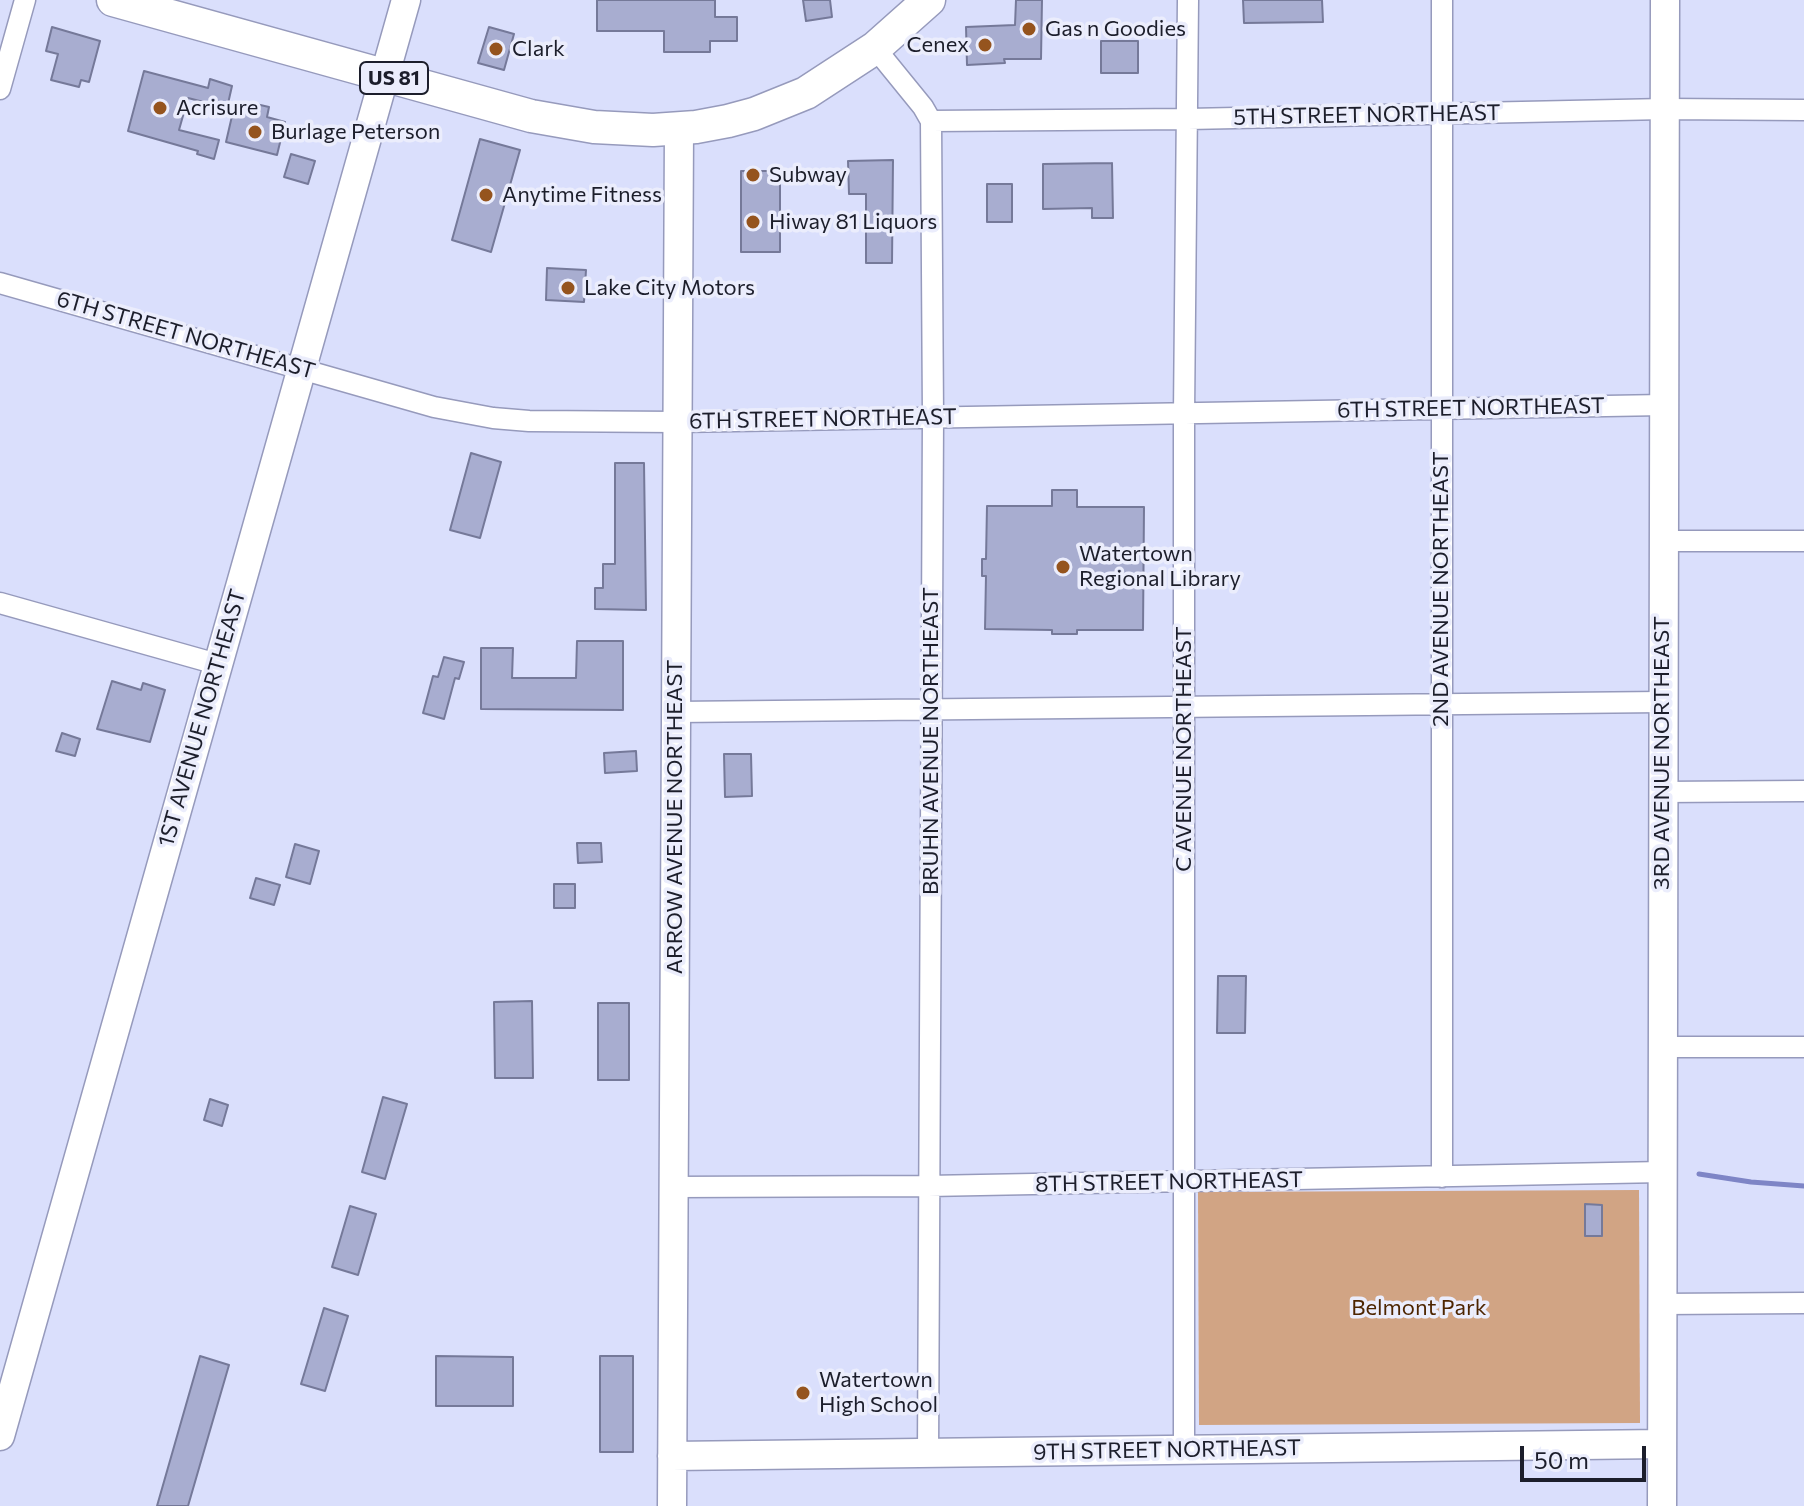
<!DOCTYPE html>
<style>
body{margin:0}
#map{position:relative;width:1804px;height:1506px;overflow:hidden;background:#dadffc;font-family:Commissioner,sans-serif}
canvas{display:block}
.scale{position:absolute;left:1520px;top:1446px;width:126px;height:36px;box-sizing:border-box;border:4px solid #1c1e2b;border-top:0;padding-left:10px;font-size:24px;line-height:28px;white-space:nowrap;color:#1c1e2b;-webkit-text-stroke:6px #ebedfc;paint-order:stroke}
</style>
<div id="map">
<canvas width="1804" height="1506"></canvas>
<div class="scale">50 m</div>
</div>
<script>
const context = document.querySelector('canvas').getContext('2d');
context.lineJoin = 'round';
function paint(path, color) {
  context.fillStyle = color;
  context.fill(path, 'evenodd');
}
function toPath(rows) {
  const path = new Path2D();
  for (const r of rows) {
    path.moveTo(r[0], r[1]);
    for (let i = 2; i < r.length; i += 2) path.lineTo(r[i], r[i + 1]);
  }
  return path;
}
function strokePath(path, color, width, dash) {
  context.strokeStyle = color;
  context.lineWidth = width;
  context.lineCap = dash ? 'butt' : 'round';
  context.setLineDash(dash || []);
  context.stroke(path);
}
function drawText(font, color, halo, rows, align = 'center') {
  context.font = font + ' Commissioner,sans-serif';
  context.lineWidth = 7;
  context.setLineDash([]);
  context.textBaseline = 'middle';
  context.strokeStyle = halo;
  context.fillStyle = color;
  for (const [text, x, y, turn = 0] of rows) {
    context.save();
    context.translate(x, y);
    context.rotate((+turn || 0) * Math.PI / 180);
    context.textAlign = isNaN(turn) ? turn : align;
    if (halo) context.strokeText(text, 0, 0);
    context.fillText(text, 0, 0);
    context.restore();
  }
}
paint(toPath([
 [1639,1190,1640,1423,1199,1425,1198,1192]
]), '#d1a484');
strokePath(toPath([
 [1699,1174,1751,1182,1804,1186]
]), '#7e85c6', 5);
const building = toPath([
 [597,0,715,0,715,17,737,17,737,41,710,41,710,52,664,52,664,31,597,31,597,0],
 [803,0,830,0,832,17,806,21,803,0],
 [1016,0,1042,0,1041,59,1004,59,1005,63,967,65,966,27,1015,25,1016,0],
 [1243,0,1322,0,1323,22,1244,23,1243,0],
 [52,27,100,41,89,82,81,80,79,87,51,80,58,54,46,51,52,27],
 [489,27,514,34,504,70,478,63,489,27],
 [1101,41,1138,41,1138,73,1101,73,1101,41],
 [144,71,208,88,210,79,232,86,227,108,188,98,179,130,219,140,214,159,197,154,198,151,128,131,144,71],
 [235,103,256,108,256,104,269,107,267,117,285,122,277,155,226,142,235,103],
 [480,139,520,150,491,252,452,240,480,139],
 [291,154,315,161,308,184,284,177,291,154],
 [893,160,892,263,866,263,866,194,849,194,848,161,893,160],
 [1112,163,1113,218,1092,218,1092,208,1043,209,1043,164,1112,163],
 [741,171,780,171,780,252,741,252,741,171],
 [987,184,1012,184,1012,222,987,222,987,184],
 [547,268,586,270,584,302,546,300,547,268],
 [471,453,501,462,480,538,450,530,471,453],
 [615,463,644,463,646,610,595,609,595,588,603,588,603,564,615,564,615,463],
 [1052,490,1077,490,1077,507,1144,507,1143,630,1077,630,1077,634,1052,634,1052,630,985,629,986,576,982,576,982,559,986,559,987,506,1052,506,1052,490],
 [577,641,623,641,623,710,481,709,481,648,513,648,512,678,576,678,577,641],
 [444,657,464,662,459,679,455,678,444,719,423,713,433,676,438,677,444,657],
 [112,681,141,690,143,683,165,690,150,742,97,729,112,681],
 [62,733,80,739,75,756,56,751,62,733],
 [636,751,637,771,605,773,604,753,636,751],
 [724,754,751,754,752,796,725,797,724,754],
 [577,843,601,843,602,862,578,863,577,843],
 [295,844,319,851,310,884,286,877,295,844],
 [256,878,280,885,274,905,250,898,256,878],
 [554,884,575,884,575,908,554,908,554,884],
 [1218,976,1246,976,1245,1033,1217,1033,1218,976],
 [532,1001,533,1078,495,1078,494,1002,532,1001],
 [598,1003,629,1003,629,1080,598,1080,598,1003],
 [383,1097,407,1104,385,1179,362,1172,383,1097],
 [210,1099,228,1105,222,1126,204,1120,210,1099],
 [1585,1204,1602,1205,1602,1236,1585,1236,1585,1204],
 [350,1206,376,1214,358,1275,332,1267,350,1206],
 [324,1308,348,1316,325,1391,301,1384,324,1308],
 [200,1356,229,1365,188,1506,157,1506,200,1356],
 [436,1356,513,1357,513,1406,436,1406,436,1356],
 [600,1356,633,1356,633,1452,600,1452,600,1356]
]);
paint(building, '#a8add0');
strokePath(building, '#757999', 2);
const street = toPath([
 [875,48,923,107,931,121,933,417,928,1453],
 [0,89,25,0],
 [931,121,1188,119,1665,109,1804,110],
 [0,283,434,407,493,418,529,421,677,422,1664,405],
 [1663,541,1804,541],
 [0,603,217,664],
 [676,712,1662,702],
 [1662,792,1804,791],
 [1662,1047,1804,1047],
 [1442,1177,1442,0],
 [674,1187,928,1186,1663,1172],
 [1662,1304,1804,1303],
 [1184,1449,1184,414,1188,0]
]);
const secondary = toPath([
 [0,1436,406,0],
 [672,1456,1662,1444],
 [672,1506,679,129],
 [1662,1506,1665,0]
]);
const primary = toPath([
 [113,0,531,116,594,127,653,130,696,127,728,121,754,114,806,93,875,48,929,0]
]);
strokePath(street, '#969abc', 23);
strokePath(secondary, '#969abc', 31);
strokePath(primary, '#969abc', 35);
strokePath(street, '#fff', 20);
strokePath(secondary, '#fff', 28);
strokePath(primary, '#fff', 32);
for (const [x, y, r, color] of [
 [1029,29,8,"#95541e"],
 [985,45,8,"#95541e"],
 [496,49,8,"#95541e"],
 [160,108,8,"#95541e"],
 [255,132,8,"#95541e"],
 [753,175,8,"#95541e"],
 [486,195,8,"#95541e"],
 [753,222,8,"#95541e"],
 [568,288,8,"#95541e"],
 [1063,567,8,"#95541e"],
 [803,1393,8,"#95541e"]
]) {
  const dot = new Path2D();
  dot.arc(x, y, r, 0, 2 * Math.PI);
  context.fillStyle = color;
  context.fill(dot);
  strokePath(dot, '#ebedfc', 3);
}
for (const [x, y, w] of [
 [394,78,68]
]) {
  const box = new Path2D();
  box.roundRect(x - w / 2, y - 16, w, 32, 6);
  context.fillStyle = '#ebedfc';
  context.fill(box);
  strokePath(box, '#1c1e2b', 2);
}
drawText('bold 20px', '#1c1e2b', null, [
 ["US 81",394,78]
]);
drawText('22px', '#1c1e2b', '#ebedfc', [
 ["Gas n Goodies",1045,29],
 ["Cenex",969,45,"right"],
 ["Clark",512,49],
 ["Acrisure",176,108],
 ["Burlage Peterson",271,132],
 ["Subway",769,175],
 ["Anytime Fitness",502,195],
 ["Hiway 81 Liquors",769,222],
 ["Lake City Motors",584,288],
 ["Watertown",1079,554],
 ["Regional Library",1079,579],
 ["Watertown",819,1380],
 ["High School",819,1405]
], 'left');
drawText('22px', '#1c1e2b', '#ebedfc', [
 ["5TH STREET NORTHEAST",1367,115,-1],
 ["6TH STREET NORTHEAST",186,335,16],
 ["6TH STREET NORTHEAST",1471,408,-1],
 ["6TH STREET NORTHEAST",823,419,-1],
 ["2ND AVENUE NORTHEAST",1441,589,-90],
 ["1ST AVENUE NORTHEAST",202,718,-74],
 ["BRUHN AVENUE NORTHEAST",931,741,-90],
 ["C AVENUE NORTHEAST",1184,749,-90],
 ["3RD AVENUE NORTHEAST",1662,753,-90],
 ["ARROW AVENUE NORTHEAST",675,817,-90],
 ["8TH STREET NORTHEAST",1169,1182,-1],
 ["9TH STREET NORTHEAST",1167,1450,-1]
]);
drawText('22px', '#4d2500', '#ebedfc', [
 ["Belmont Park",1419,1308]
]);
</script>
